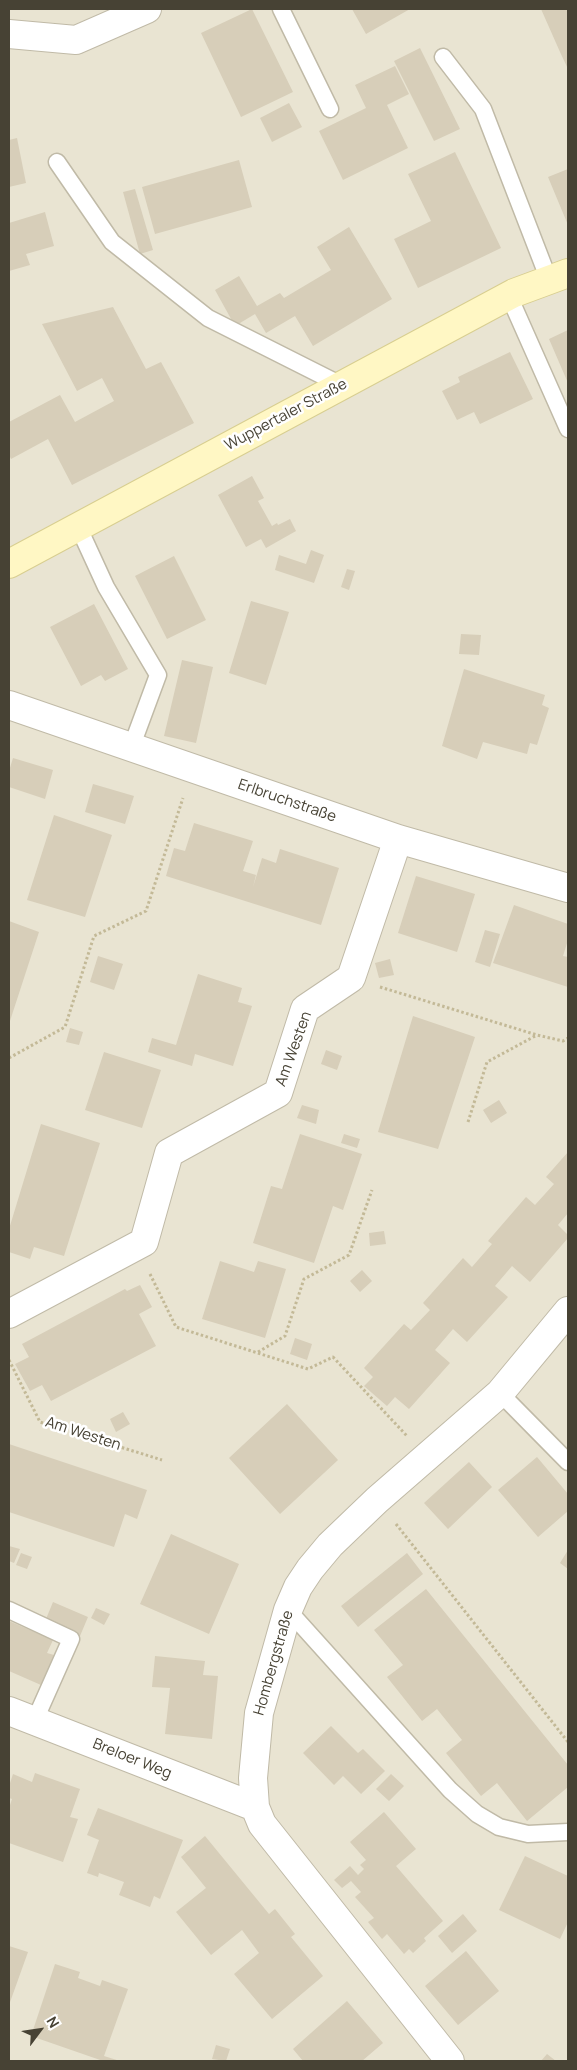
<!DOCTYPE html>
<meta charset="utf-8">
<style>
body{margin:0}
#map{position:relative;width:577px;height:2070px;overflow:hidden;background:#f4f1e5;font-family:Manrope,sans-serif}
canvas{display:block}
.frame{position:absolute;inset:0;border:10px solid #474234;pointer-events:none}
.north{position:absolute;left:15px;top:2005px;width:50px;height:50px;-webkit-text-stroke:4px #fff;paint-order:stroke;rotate:59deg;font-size:14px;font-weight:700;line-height:20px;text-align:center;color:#474234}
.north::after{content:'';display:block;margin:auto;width:18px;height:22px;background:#474234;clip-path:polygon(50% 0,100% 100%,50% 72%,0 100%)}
</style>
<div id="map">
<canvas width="577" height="2070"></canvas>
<div class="frame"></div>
<div class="north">N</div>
</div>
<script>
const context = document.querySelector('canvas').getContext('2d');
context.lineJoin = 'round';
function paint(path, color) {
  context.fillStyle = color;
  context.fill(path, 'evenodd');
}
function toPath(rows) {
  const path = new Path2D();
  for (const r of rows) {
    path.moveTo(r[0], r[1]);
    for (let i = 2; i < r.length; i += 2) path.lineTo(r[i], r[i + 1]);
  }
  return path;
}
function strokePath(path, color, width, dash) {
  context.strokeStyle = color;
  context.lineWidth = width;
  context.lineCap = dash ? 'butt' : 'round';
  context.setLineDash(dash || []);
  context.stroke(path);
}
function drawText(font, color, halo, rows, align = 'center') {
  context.font = font + ' Manrope,sans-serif';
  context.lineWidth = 5;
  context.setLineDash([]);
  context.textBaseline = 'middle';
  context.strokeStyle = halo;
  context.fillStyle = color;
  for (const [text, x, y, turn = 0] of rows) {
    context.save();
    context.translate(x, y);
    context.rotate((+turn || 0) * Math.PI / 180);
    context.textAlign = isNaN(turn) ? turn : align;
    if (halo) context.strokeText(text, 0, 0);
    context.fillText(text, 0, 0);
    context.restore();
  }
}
paint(toPath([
 [9,9,568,9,568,2061,9,2061]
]), '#e9e4d2');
paint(toPath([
 [252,9,293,92,241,117,201,33],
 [352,9,410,9,366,34],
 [541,9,568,9,568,69,560,52],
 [420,48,460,129,434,141,394,61],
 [395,66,409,94,387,105,408,148,343,180,319,131,366,108,355,85],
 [289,103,302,127,272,142,260,118],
 [17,138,26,183,9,187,9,140],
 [455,152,501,248,418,288,394,239,431,221,408,174],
 [239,160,252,207,155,234,142,187],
 [568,169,568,225,548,177],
 [135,189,153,250,140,254,123,192],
 [45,212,54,246,26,254,30,265,9,271,9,223],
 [349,227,392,299,313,346,295,316,266,333,255,314,235,326,215,290,239,276,257,306,280,293,284,298,331,270,317,247],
 [113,307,146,369,161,362,194,423,72,485,48,439,11,459,9,455,9,422,60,395,75,422,114,401,102,378,77,391,42,324],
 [568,330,568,383,549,339],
 [510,352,533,399,480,424,474,412,457,420,442,391,460,382,458,377],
 [252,476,264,498,258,501,272,526,277,523,278,525,290,519,296,531,266,548,261,539,246,547,218,495],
 [311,550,324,555,314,583,275,570,279,555,306,564],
 [174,556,206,620,167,639,135,576],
 [347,569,355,571,349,590,341,587],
 [251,601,289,612,266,685,229,673],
 [94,604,128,669,105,681,101,675,81,686,50,627],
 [461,634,481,635,479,655,459,654],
 [182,660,213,667,196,743,164,736],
 [464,669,545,695,542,705,549,708,537,745,530,743,527,754,483,742,477,759,442,746],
 [13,758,53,770,45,799,9,787,9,771],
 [93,784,134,796,125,824,85,812],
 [54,815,112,835,85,917,27,900],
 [194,823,253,841,243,871,256,875,253,887,262,858,276,863,280,849,339,868,321,925,166,876,174,848,185,851],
 [416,876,475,894,457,952,398,933],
 [514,905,568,924,568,940,563,956,568,957,568,987,493,963],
 [9,921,39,932,9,1024],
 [485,930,500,934,490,967,475,962],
 [98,956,123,964,114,990,90,982],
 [390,959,394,975,379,978,375,963],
 [198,974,242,988,238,1002,252,1006,233,1066,195,1054,192,1066,148,1052,152,1038,176,1045],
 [413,1016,475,1037,438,1149,378,1132],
 [70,1028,83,1032,79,1045,66,1042],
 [326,1050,342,1056,337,1070,321,1064],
 [104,1052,161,1070,142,1128,85,1110],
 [499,1100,507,1113,491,1123,483,1110],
 [302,1105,319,1110,316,1124,297,1118],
 [41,1124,100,1143,64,1256,34,1247,30,1259,9,1252,9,1229],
 [300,1134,362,1154,343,1210,333,1206,314,1263,253,1243,271,1186,282,1189],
 [344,1134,360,1139,357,1148,341,1143],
 [568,1152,568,1213,558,1225,568,1235,568,1238,530,1282,512,1266,495,1286,508,1297,467,1342,453,1329,435,1350,450,1363,409,1409,395,1397,387,1406,364,1386,373,1377,364,1368,404,1324,411,1330,430,1310,423,1303,463,1258,472,1267,492,1244,488,1241,526,1197,535,1205,554,1184,546,1177],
 [384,1231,386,1244,370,1246,369,1233],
 [220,1261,254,1272,258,1261,286,1269,265,1338,202,1319],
 [362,1270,372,1281,360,1292,350,1281],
 [140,1285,152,1307,139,1314,156,1346,51,1401,42,1385,30,1391,15,1364,29,1357,22,1344,125,1289,127,1291],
 [295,1338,312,1344,307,1360,290,1354],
 [287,1404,338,1460,280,1514,229,1458],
 [123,1412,130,1424,116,1432,110,1419],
 [9,1444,147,1490,137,1519,125,1514,114,1547,9,1512],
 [537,1457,568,1494,568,1511,538,1537,498,1490],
 [469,1462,492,1487,448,1529,424,1503],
 [171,1534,239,1564,209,1634,140,1604],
 [9,1546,20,1549,14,1563,9,1561],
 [568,1550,568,1569,560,1563],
 [21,1553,32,1557,27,1569,16,1565],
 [407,1553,423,1574,358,1627,341,1606],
 [426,1589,568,1765,568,1787,527,1821,497,1783,481,1796,446,1753,462,1740,437,1709,422,1721,387,1677,403,1665,374,1630],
 [53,1602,88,1617,80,1636,68,1631,69,1628,46,1619],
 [96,1608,110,1614,104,1625,91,1618],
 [9,1621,53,1640,47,1653,54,1655,41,1685,9,1671],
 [155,1656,205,1661,203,1675,218,1676,212,1739,165,1734,170,1688,152,1687],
 [331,1726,358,1753,363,1749,385,1771,361,1794,343,1776,334,1785,303,1753],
 [35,1773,80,1789,70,1817,78,1819,63,1862,9,1843,9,1808,12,1799,9,1798,9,1786,13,1774,32,1782],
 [391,1774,404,1786,389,1801,376,1789],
 [98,1808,183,1840,160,1899,154,1896,150,1907,119,1895,124,1882,99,1873,98,1877,87,1873,99,1840,87,1835],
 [384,1812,416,1849,396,1866,443,1921,424,1938,426,1941,413,1953,409,1949,404,1954,387,1934,382,1939,368,1922,374,1918,355,1897,361,1892,351,1881,342,1888,334,1880,350,1866,358,1875,364,1869,360,1865,366,1860,350,1842],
 [205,1836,269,1914,275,1909,295,1934,291,1937,323,1976,272,2019,234,1974,259,1953,242,1930,211,1955,176,1912,206,1888,181,1857],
 [525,1856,568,1876,568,1922,560,1939,499,1910],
 [463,1914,477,1931,452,1953,438,1936],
 [9,1946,28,1952,9,2005],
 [466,1951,499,1991,458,2025,425,1986],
 [55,1964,80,1972,78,1978,100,1986,102,1980,128,1989,104,2056,120,2061,103,2061,31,2036],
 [347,2001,383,2043,362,2061,303,2061,293,2049],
 [216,2045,230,2049,226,2061,212,2059],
 [547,2054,556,2061,541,2061]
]), '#d7ceb9');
const lane = toPath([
 [281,9,330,109],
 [443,57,483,109,549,280],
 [57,162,112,242,208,318,341,385],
 [509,296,568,429],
 [78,526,106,587,158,675,131,748],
 [500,1393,568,1462],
 [9,1610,71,1639,35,1720],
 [288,1610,450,1790,477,1814,499,1827,528,1834,568,1832]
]);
const street = toPath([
 [9,34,76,40,147,9],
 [9,705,398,839,568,888],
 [9,1314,144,1242,169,1153,278,1093,305,1009,351,978,398,839],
 [9,1711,255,1807],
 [450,2061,262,1824,255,1807,253,1778,259,1713,288,1610,298,1587,310,1569,330,1545,377,1500,500,1393,568,1311]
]);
const secondary = toPath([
 [9,564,514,293,568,273]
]);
strokePath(lane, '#c0baa7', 19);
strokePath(street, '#c0baa7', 30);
strokePath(secondary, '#d8ce90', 30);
strokePath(toPath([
 [380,987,537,1035,563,1041,568,1038],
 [9,1058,65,1027,94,936,146,911,183,798],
 [468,1122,487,1062,537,1035],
 [150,1274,176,1327,308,1369,333,1357,407,1436],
 [258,1352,285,1336,304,1279,349,1255,372,1190],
 [9,1360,40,1422,162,1460],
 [396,1524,568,1742]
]), '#c3b997', 3, [2.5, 2.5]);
strokePath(lane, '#fff', 16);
strokePath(street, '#fff', 28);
strokePath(secondary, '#fff7c4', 28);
drawText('15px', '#474234', '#fff', [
 ["Wuppertaler Straße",286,415,-28],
 ["Erlbruchstraße",287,801,19],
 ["Am Westen",294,1049,-70],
 ["Am Westen",83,1434,18],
 ["Hombergstraße",274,1663,-74],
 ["Breloer Weg",132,1759,22]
]);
</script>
